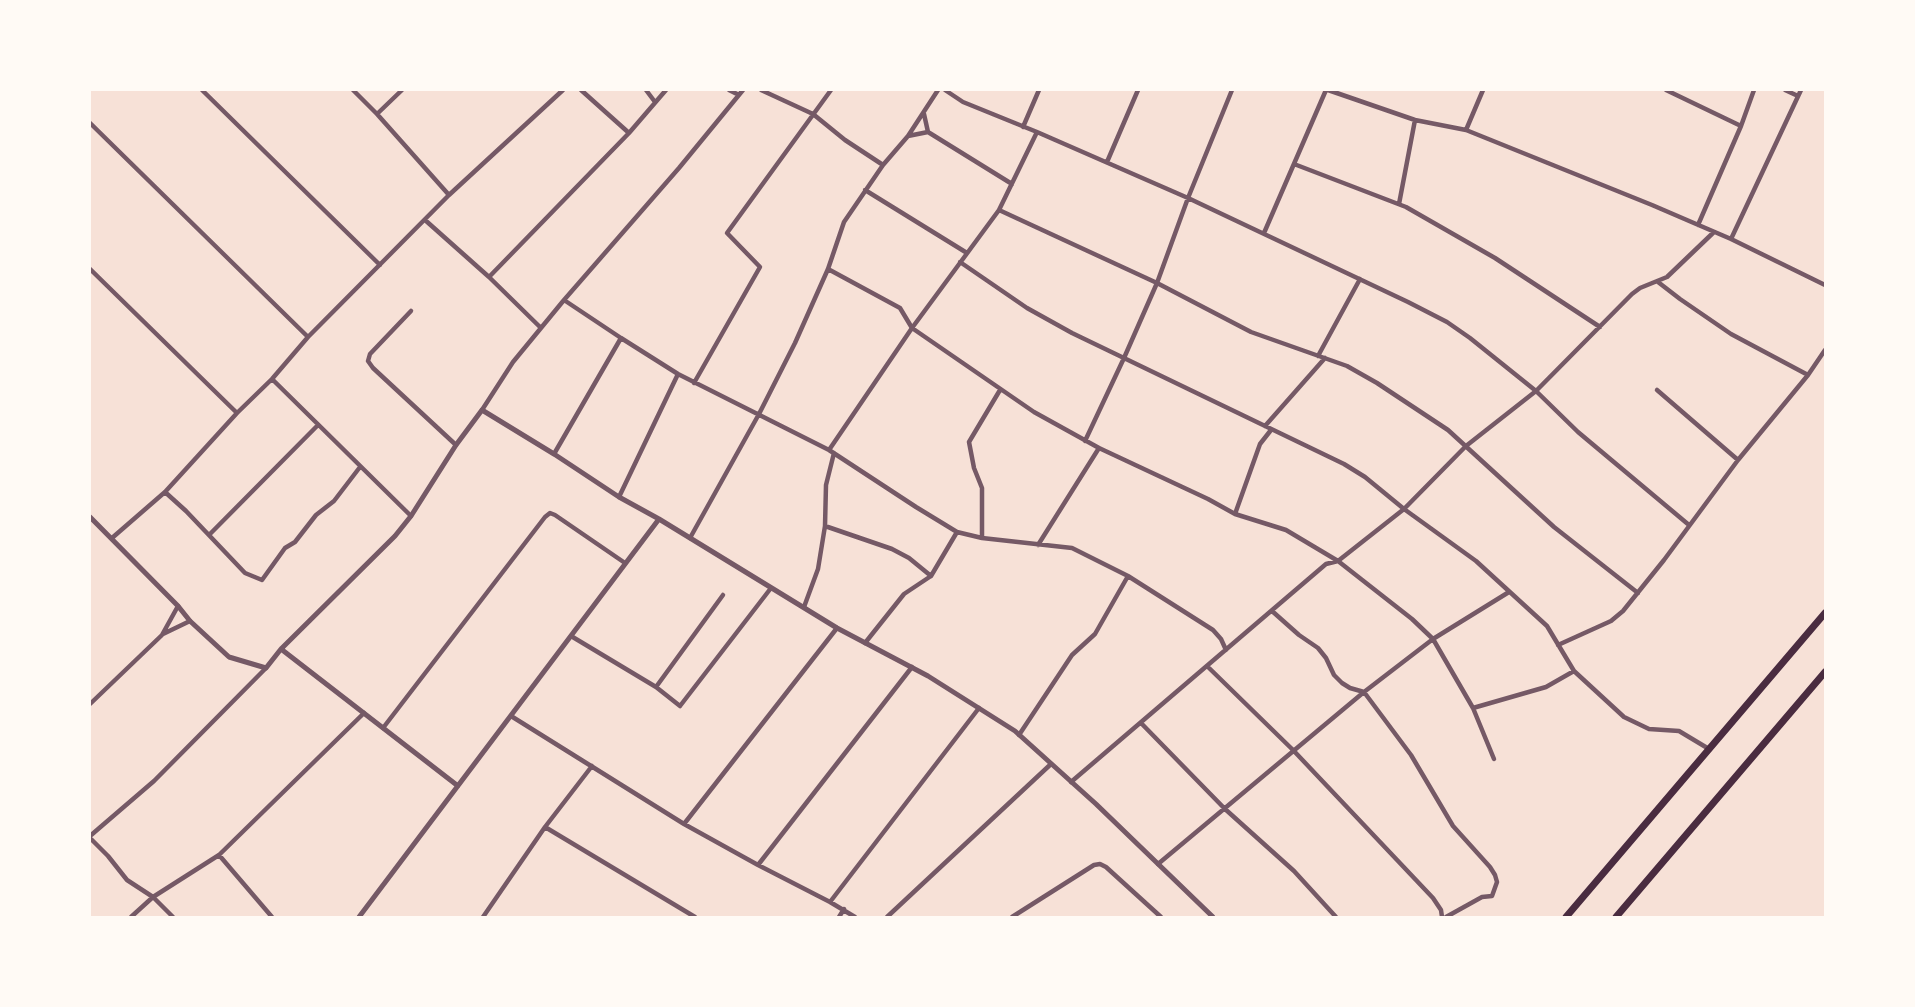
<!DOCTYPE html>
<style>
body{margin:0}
#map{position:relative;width:1915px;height:1007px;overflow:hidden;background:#f7e1d7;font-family:"Fira Sans",sans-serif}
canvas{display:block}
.frame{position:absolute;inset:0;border:91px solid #fffaf5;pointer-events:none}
</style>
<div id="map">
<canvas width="1915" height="1007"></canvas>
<div class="frame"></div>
</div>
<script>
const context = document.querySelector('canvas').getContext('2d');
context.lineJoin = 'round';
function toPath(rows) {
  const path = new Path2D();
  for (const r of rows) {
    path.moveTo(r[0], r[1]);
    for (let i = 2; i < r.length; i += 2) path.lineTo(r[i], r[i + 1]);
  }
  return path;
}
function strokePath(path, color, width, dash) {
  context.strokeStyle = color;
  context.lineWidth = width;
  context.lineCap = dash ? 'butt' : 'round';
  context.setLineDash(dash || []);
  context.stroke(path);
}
strokePath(toPath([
 [202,90,380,265],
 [353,90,377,114,449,195],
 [581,90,629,133],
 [646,90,655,102],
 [729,90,739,95],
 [761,90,813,114,845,140,883,165],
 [945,90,963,102,1037,132,1188,198,1408,302,1447,322,1470,338,1536,391,1578,432,1689,525],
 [1328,90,1415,120,1466,130,1652,205,1731,239,1825,285],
 [1666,90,1741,126],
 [1785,90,1798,96],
 [377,114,402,90],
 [924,114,928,132],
 [90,123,308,337],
 [1023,127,1039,90],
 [1466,130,1483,90],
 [908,136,928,132,1012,184],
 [1107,162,1138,90],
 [1294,164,1406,207,1495,258,1600,327],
 [865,190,967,253],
 [1399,204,1415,120],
 [999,210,1157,283,1251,332,1347,366,1377,383,1448,430,1554,527,1638,593],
 [425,220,489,277,541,328],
 [1698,225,1741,126,1754,90],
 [1264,233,1326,90],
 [1731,239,1801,90],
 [960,262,1027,308,1072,333,1344,464,1365,477,1404,509,1476,561,1547,626,1574,671,1624,717,1649,729,1679,731,1709,749],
 [90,269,237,413],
 [828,269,900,308,912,328,1034,412,1099,448,1208,499,1235,514,1286,530,1338,561,1412,619,1433,639,1473,708,1494,759],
 [489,277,629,133,666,90],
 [1658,282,1680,299,1731,334,1808,375],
 [564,300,621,338,678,374,829,450,916,507,957,532,982,538,1072,548,1128,576,1213,630,1221,639,1226,650],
 [411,311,370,354,368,361,373,368,456,445],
 [1318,356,1360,279],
 [272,379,411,516],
 [694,383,760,267,727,233,831,90],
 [1657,390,1738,460],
 [482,410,513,362,564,300,679,168,743,90],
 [1265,426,1325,358],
 [1085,441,1124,358,1157,283,1188,198,1232,90],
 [829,450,912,328,999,210,1037,132],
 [554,454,621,338],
 [165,492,186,511,245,573,262,580,285,548,295,542,316,515,334,501,360,467],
 [619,497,678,374],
 [1235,514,1260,444,1271,430],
 [825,526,892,549,909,558,931,576],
 [209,535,318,425],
 [112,538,165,492,237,413,272,379,308,337,449,195,563,90],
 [690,538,759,414,795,343,828,269,844,222,883,165,908,136,938,90],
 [982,538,982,488,974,468,969,442,1000,390],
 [1038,545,1099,448],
 [804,607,818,569,825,526,826,485,834,453],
 [1272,611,1299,635,1318,648,1326,658,1334,675,1342,683,1350,688,1364,692,1411,755,1453,826,1490,867,1495,875,1497,882,1492,896,1482,897,1446,917],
 [163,634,190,621],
 [571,636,656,687,680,706,771,588],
 [865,643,904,594,931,576,957,532],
 [1558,645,1611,621,1623,611,1664,560,1738,460,1808,375,1825,350],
 [1207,666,1293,750,1433,898,1441,910,1442,917],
 [656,687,723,595],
 [90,704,162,635,178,606],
 [1473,708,1546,687,1574,671],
 [511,716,684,824,758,865,830,902,855,917],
 [1141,723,1225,809,1294,871,1336,917],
 [383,728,545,517,550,513,555,515,625,563],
 [1019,735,1072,655,1095,634,1128,576],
 [1071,782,1326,564,1338,561,1404,509,1466,446,1536,391,1632,294,1640,288,1667,277,1714,232],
 [684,824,837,628],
 [545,827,695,917],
 [90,836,154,781,266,668],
 [90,838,108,856,127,880,153,897,173,917],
 [219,855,272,917],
 [1158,864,1364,692,1433,639,1509,592],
 [758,865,912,667],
 [830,902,979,708],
 [131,917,153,897,219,855,364,713],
 [483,917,545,827,592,766],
 [839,917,844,909],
 [887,917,1051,764],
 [1012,917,1094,865,1100,864,1106,867,1161,917]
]), '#755966', 4.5);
strokePath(toPath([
 [90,517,178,606,190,621,229,657,266,668,281,649,458,786],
 [281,649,395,536,411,516,456,445,482,410,554,454,619,497,659,519],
 [359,917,659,519,837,628,928,676,1015,731,1096,804,1213,917]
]), '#755966', 5);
strokePath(toPath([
 [1566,917,1825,613],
 [1616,917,1825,672]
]), '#4a2c40', 7);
</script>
